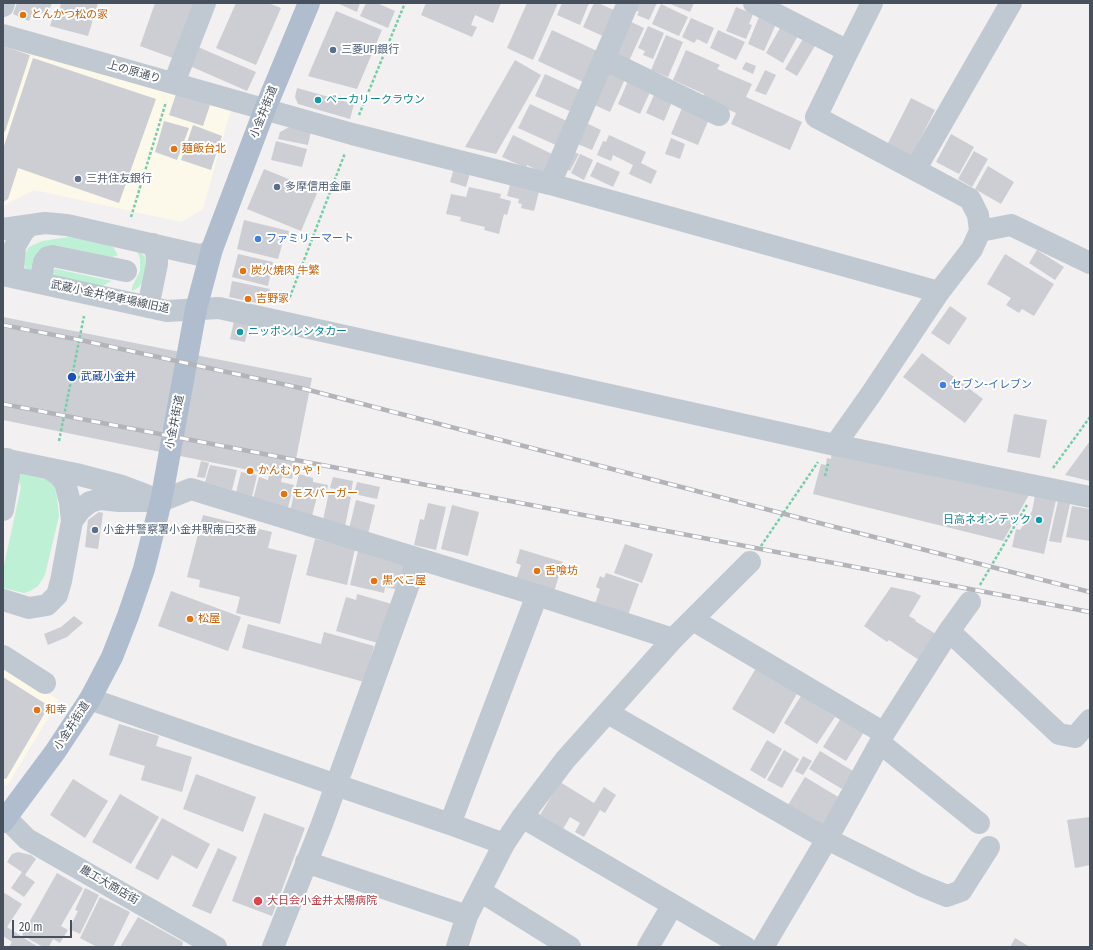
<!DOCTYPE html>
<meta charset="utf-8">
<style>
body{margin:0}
#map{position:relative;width:1093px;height:950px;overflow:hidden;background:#f2f0f0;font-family:"Fira Sans Condensed",sans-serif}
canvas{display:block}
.frame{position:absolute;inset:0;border:4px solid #47515d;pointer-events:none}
.scale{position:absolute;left:12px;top:920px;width:60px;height:18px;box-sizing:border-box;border:2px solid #47515d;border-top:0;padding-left:5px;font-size:12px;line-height:14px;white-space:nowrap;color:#47515d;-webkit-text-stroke:3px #fff;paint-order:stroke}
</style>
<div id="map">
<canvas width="1093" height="950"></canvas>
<div class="frame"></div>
<div class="scale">20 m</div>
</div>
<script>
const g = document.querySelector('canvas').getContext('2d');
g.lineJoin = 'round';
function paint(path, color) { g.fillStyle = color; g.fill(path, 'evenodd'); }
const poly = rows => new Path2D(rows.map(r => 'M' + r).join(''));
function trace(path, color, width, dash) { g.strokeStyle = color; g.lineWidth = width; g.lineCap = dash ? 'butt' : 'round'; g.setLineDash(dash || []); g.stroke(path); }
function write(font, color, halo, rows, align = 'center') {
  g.font = font + ' "Fira Sans Condensed","Noto Sans JP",sans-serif'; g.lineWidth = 4; g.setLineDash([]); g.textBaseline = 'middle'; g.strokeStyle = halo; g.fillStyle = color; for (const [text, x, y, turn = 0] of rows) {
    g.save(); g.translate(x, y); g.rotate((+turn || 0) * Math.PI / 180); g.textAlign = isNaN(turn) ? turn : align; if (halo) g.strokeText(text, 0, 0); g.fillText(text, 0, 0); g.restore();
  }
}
paint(poly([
 [3,36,233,102,203,209,181,222,34,190,3,206],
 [3,665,59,700,7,786,3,784]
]), '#fcf8ea');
paint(poly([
 [69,237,106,244,113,247,118,255,112,257,55,245,35,275,27,270,24,265,24,255,29,247,42,241],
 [136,248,145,257,148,264,144,281,139,287,132,291,132,287,140,271,140,259],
 [56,269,112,281,102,286,49,278,53,270],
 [19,473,49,480,54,485,57,498,59,516,45,575,38,586,30,591,24,593,3,588,3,570,21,487,18,479]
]), '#bef0d5');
paint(poly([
 [17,3,52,3,47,15,34,10,29,21,13,14],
 [61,3,98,3,88,36,50,26,56,7,60,8],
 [155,3,199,3,178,60,140,46],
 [236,3,268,3,281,8,256,65,216,48],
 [337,3,360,3,357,12],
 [366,3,377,3,395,11,388,28,360,16],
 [426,3,501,3,493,23,475,15,471,25,477,27,472,37,421,15],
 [527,3,558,3,533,60,507,48],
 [562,3,589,3,580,25,557,15],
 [594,3,598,3,616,11,605,37,583,27],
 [633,3,657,3,649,20,637,15,639,12,631,8],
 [668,3,694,3,690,12],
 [661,4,688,17,679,36,652,24],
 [736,7,753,14,749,24,752,25,746,39,726,31],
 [336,11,382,30,357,89,308,76],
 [759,17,776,24,764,51,748,44],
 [691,18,714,28,707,44,697,39,694,43,682,37],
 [625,19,644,28,629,61,610,52],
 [648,26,664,33,653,59,643,55,645,51,638,48],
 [780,28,799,34,783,63,766,53],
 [552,30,597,51,583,82,538,61],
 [718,30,745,42,736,60,710,48],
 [666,35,683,42,668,77,651,70],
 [804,37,816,44,797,76,785,69],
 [3,46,30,55,5,132,3,131],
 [198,47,256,72,247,91,190,66],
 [686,50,720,65,717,69,752,84,746,97,802,122,790,150,731,124,736,113,702,98,704,94,673,80],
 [33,58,156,99,119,203,18,168,8,199,3,202,3,149],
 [515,60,541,75,496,154,465,147],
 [746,62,756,66,753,74,742,69],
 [765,70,776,75,766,95,755,91],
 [607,71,625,79,610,112,588,102],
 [545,74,582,91,572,112,535,96],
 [628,81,650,92,640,114,618,104],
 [297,88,354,104,350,119,298,104,295,97],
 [176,94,210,105,203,126,169,115],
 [654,95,672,102,664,121,646,113],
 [911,98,935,110,909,161,885,149],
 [530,104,569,122,558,146,518,128],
 [682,108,709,119,698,145,671,134],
 [164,121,189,128,177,160,155,152],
 [582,121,601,130,592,150,573,142],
 [193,125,222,136,211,170,181,160],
 [291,126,311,131,308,145,278,139,280,132],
 [951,134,974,147,959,174,936,162],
 [513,135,554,155,545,174,527,165,526,168,502,157],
 [609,135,646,152,641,163,657,171,651,184,629,174,633,165,613,155,611,161,597,155,603,141,606,142],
 [671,138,685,144,680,159,665,154],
 [276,141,307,149,302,167,271,160],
 [567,149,579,154,570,171,559,166],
 [974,151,988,159,972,187,958,179],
 [580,154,593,160,584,180,571,173],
 [597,162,620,172,613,187,590,176],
 [988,166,1014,182,1001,204,975,189],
 [454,168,470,173,466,187,450,182],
 [264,169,318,191,301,231,247,209],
 [510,185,539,192,534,211,521,208,522,204,518,203,519,199,507,196],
 [469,187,501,194,500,198,511,201,507,215,504,214,499,234,484,230,485,227,460,221,461,217,446,214,451,194,466,197],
 [244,220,289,231,288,239,284,238,278,259,237,249],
 [1037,250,1064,267,1055,280,1029,263],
 [238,254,273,262,268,286,232,277],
 [1005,254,1054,284,1034,316,1022,309,1019,313,1006,305,1011,298,987,284],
 [232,281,270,289,266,305,229,297],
 [950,306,967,318,949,345,931,333],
 [3,317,312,378,292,479,276,476,282,477,281,482,294,485,287,511,252,503,259,477,268,480,269,474,3,420],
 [234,321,249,324,245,342,230,339],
 [922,353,983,399,965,423,903,377],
 [1014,414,1047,420,1040,458,1007,452],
 [1090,441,1090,481,1065,475],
 [832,452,1030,493,1003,541,813,494,821,464,826,465,827,458,831,459],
 [201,461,209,463,205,478,197,477],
 [210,465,237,470,232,490,205,482],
 [241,472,257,475,251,501,235,497],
 [299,474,313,478,313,482,328,485,326,495,318,493,312,516,290,511],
 [333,477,353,481,351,493,330,488],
 [357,482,380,487,377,499,354,494],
 [329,492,351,497,345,526,323,520],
 [1035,496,1056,500,1044,554,1012,547,1016,529,1020,530,1032,511],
 [356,500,375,505,368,534,349,529],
 [1058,501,1070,504,1061,543,1049,541],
 [428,503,446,507,436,550,414,545,420,519,424,520],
 [452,505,479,512,468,556,441,549],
 [1072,506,1090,509,1090,541,1066,537],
 [99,512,103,513,98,549,85,547,88,520],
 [203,515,272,532,268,548,297,555,280,624,236,613,240,597,199,587,200,580,187,577],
 [315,539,355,549,347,585,306,575],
 [625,544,653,554,642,583,614,573],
 [520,549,563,562,554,592,516,580,521,565,516,563],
 [358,551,405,563,399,590,385,587,384,593,350,585],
 [606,573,639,584,628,615,595,604,600,589,596,587,600,576,604,578],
 [891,587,914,592,921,596,909,616,916,620,915,621,936,634,919,660,889,640,887,642,864,626],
 [171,591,241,617,228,651,158,626],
 [357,594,392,604,381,644,336,631,346,597,356,600],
 [74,616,83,623,67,637,48,645,44,634,61,627],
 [248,624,321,644,324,632,374,646,364,682,242,648],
 [756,668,798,692,774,734,732,709],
 [3,677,49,706,6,779,3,778],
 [801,696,835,717,817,744,784,723],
 [841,718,864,732,846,761,823,747],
 [119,724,159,736,156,746,192,757,182,792,141,780,145,766,109,755],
 [767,740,782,749,765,779,750,770],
 [784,750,799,759,782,788,767,780],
 [820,751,853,771,842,789,809,769],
 [803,756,812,761,803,775,795,771],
 [196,774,256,797,243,832,183,809],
 [805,777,840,798,823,826,788,805],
 [73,779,108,801,85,838,50,815],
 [560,782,594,803,604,787,616,795,605,813,600,810,584,837,575,832,580,823,570,817,563,829,540,815],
 [120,794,159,817,131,864,92,842],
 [264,813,305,828,272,916,232,901],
 [1090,817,1090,865,1075,868,1067,820],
 [162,818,210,844,197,869,172,855,158,880,135,868],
 [218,848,237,857,211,914,192,906],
 [18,852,31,855,36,859,25,875,35,882,24,897,11,888,22,872,7,862,12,854],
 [57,873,83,888,61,926,68,930,60,943,53,939,49,947,43,947,22,935],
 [85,888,99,895,80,934,69,929,78,911,75,910],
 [3,892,22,904,7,927,38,947,9,947,12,942,3,936],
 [100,897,130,912,113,947,97,947,80,938],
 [138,917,183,942,182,947,120,947],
 [1015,938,1030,947,1010,947]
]), '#ccced4');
trace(poly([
 [359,115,405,3],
 [131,217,166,102],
 [288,302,345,153],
 [72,376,82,378],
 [59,441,84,316],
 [1053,468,1090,417],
 [825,476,828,464],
 [761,546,818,462],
 [980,585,1027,505]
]), '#76cea9', 2.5, [3, 2]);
trace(poly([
 [754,3,848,51,872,3],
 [3,6,4,3],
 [3,35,352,134,550,184,939,292],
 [848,51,816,117,970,199,978,215,980,231],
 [604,59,719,115],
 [174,83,205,3],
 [915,170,1011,3],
 [550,184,628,3],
 [3,229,45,223,67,225,190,253,200,255,207,253,212,249],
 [3,275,167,311,219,308,835,445,1090,497],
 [16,278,13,268,15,246,23,232,29,226],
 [40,283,44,262,48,257,53,256,126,271],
 [148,307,157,264,157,256,153,244],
 [835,445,871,394,939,292,972,249,980,231,1011,225,1090,263],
 [3,459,76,474,122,486,146,495],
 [50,469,59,475,65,483,70,502,72,521],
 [3,510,9,475,7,459],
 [3,600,29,608,47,605,57,595,61,581,72,521,81,509,90,502,101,499,119,501,161,501,191,489,537,595,673,639],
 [693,620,884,733],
 [949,631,1059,734,1075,737,1090,720],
 [3,656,45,683],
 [90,699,336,785,450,824,504,844],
 [608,713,827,839,920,885,947,896,961,891,989,847],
 [880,743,979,823],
 [3,815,27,839,216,947],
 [522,817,745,947],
 [450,824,537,595],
 [306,862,467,916],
 [480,891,570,947],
 [273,947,322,824,418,559],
 [457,947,467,916,504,844,522,817,565,760,673,639,750,562],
 [648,947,672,906],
 [763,947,827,839,880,743,884,733,949,631,970,602]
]), '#c0c9d2', 22);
trace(poly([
 [3,822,55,752,90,699,112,657,128,616,144,569,161,501,196,309,212,249,265,109,309,3]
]), '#afbdcf', 22);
const rail = poly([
 [3,325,80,340,305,389,827,525,1090,592],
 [3,404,1090,612]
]);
trace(rail, '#b2b4ba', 4.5);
trace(rail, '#fff', 3, [9]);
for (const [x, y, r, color] of [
 [23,15,4,"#e8710a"],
 [333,50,4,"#5c6f8a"],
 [318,100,4,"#0f9aa8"],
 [174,149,4,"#e8710a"],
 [78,179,4,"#5c6f8a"],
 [277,187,4,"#5c6f8a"],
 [258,239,4,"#3f7fe0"],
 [243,271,4,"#e8710a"],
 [248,299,4,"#e8710a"],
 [240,332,4,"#0f9aa8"],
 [72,377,5,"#1a4fb4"],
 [943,385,4,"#3f7fe0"],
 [250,471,4,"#e8710a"],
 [284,494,4,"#e8710a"],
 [1039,520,4,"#0f9aa8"],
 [95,530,4,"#5c6f8a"],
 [537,571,4,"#e8710a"],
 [374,581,4,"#e8710a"],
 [190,619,4,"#e8710a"],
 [37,710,4,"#e8710a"],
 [258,901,5,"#e0444e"]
]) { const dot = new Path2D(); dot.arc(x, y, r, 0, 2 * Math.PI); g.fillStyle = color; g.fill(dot); trace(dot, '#fff', 1.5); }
write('11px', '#c56008', '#fff', [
 ["とんかつ松の家",31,15],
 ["麺飯台北",182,149],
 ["炭火焼肉 牛繁",251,271],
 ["吉野家",256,299],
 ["かんむりや！",258,471],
 ["モスバーガー",292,494],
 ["舌喰坊",545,571],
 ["黒べこ屋",382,581],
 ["松屋",198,619],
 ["和幸",45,710]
], 'left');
write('11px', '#4e5e75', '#fff', [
 ["三菱UFJ銀行",341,50],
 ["三井住友銀行",86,179],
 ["多摩信用金庫",285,187],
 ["小金井警察署小金井駅南口交番",103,530]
], 'left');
write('11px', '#47515d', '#fff', [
 ["上の原通り",134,72,16],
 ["小金井街道",264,112,-68],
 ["武蔵小金井停車場線旧道",110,297,12],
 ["小金井街道",175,422,-79],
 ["小金井街道",72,726,-57],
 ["農工大商店街",109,885,30]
]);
write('11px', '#0d838f', '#fff', [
 ["ベーカリークラウン",326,100],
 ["ニッポンレンタカー",248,332],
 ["日高ネオンテック",1031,520,"right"]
], 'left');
write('11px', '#366cbe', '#fff', [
 ["ファミリーマート",266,239],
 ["セブン-イレブン",951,385]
], 'left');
write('11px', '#164399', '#fff', [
 ["武蔵小金井",81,377]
], 'left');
write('11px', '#be3a42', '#fff', [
 ["大日会小金井太陽病院",267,901]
], 'left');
</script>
